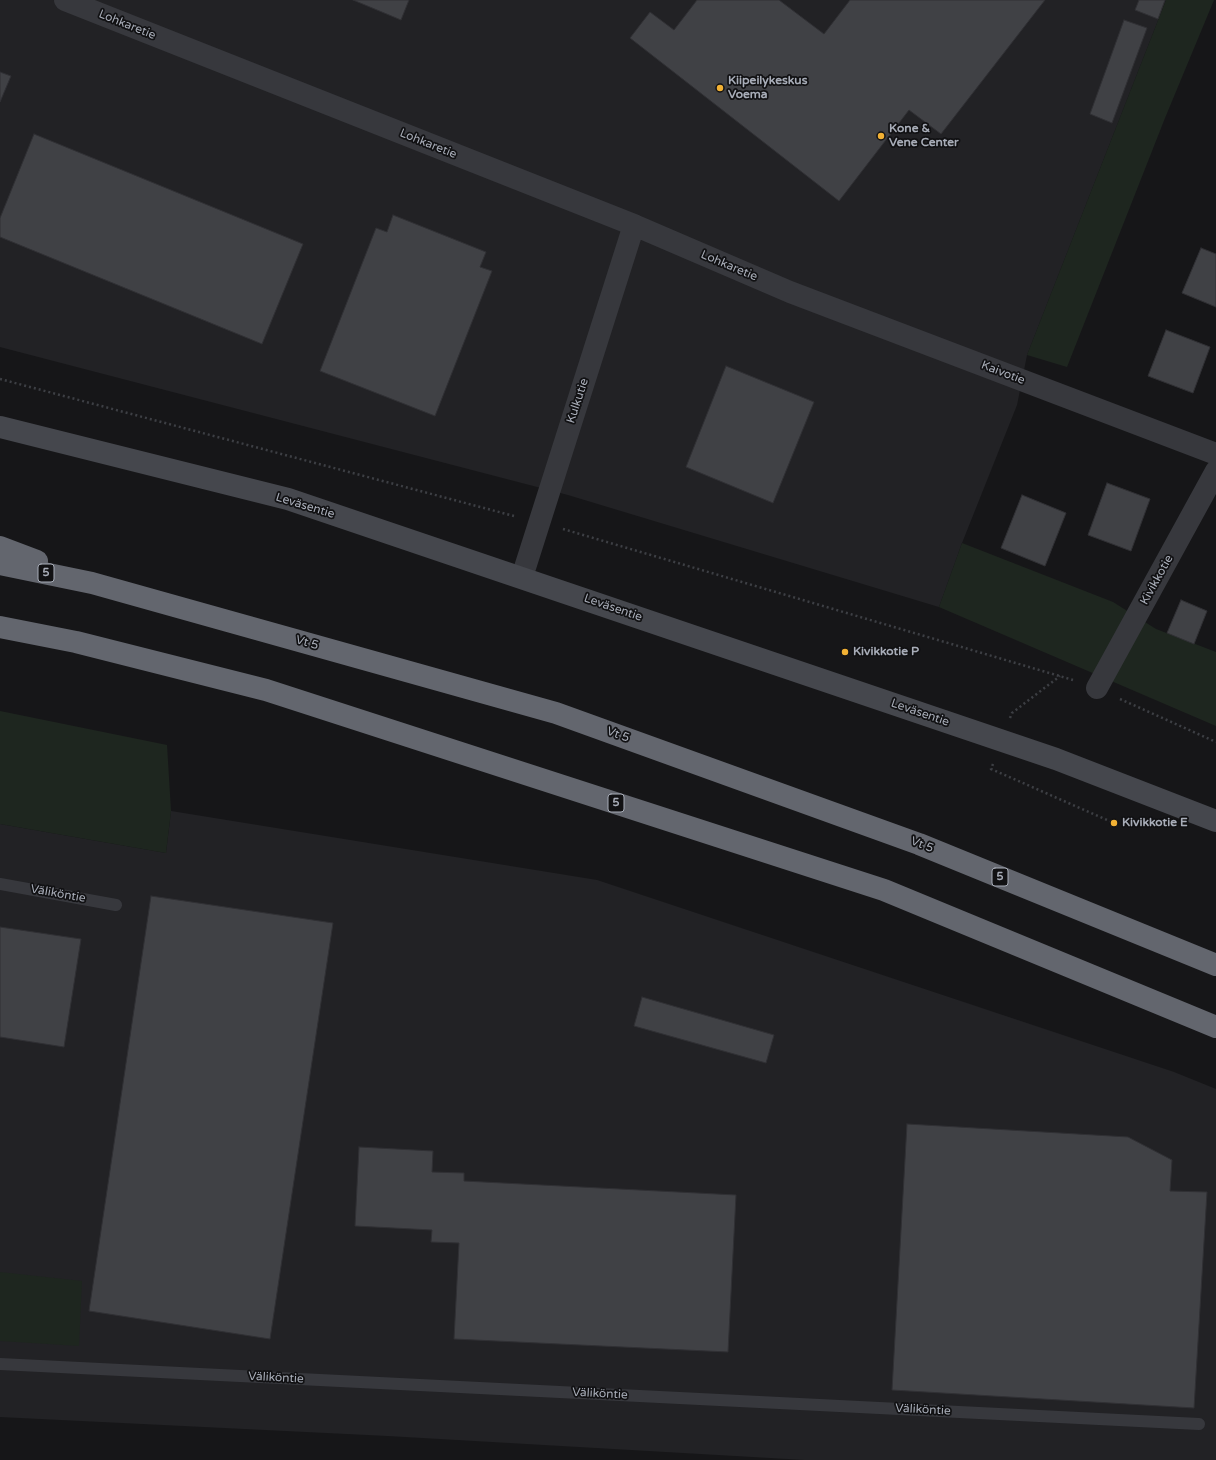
<!DOCTYPE html>
<meta charset="utf-8">
<style>
body{margin:0}
canvas{display:block;background:#161618}
</style>
<canvas width="1216" height="1460"></canvas>
<script>
const g = document.querySelector('canvas').getContext('2d');
g.lineJoin = 'round';
function paint(path, color) { g.fillStyle = color; g.fill(path, 'evenodd'); }
const poly = rows => new Path2D(rows.map(r => 'M' + r).join(''));
function trace(path, color, width, dash) { g.strokeStyle = color; g.lineWidth = width; g.lineCap = dash ? 'butt' : 'round'; g.setLineDash(dash || []); g.stroke(path); }
function write(font, color, halo, rows, align = 'center') {
  g.font = font + ' "Varela Round",sans-serif'; g.lineWidth = 3.5; g.setLineDash([]); g.textBaseline = 'middle'; g.strokeStyle = halo; g.fillStyle = color; for (const [text, x, y, turn = 0] of rows) {
    g.save(); g.translate(x, y); g.rotate((+turn || 0) * Math.PI / 180); g.textAlign = isNaN(turn) ? turn : align; if (halo) g.strokeText(text, 0, 0); g.fillText(text, 0, 0); g.restore();
  }
}
paint(poly([
 [0,0,1166,0,1027,355,1017,405,962,543,939,607,568,495,0,347],
 [171,811,597,880,1174,1072,1216,1089,1216,1460,805,1460,388,1436,0,1417,0,824,166,853]
]), '#222225');
paint(poly([
 [1166,0,1214,0,1165,118,1067,367,1027,355],
 [962,543,1113,602,1156,629,1216,652,1216,726,939,607],
 [0,711,167,745,171,811,166,853,0,824],
 [0,1272,82,1281,79,1346,0,1341]
]), '#1e261f');
const building = poly([
 [353,0,409,0,401,20,353,0],
 [697,0,779,0,824,34,850,0,1045,0,941,134,909,110,839,201,630,38,650,12,674,30,697,0],
 [1139,0,1165,0,1158,19,1135,10,1139,0],
 [1124,20,1147,28,1112,123,1090,114,1124,20],
 [0,72,11,76,0,102,0,72],
 [34,134,303,244,262,344,0,237,0,218,34,134],
 [393,215,486,252,480,267,492,271,435,416,320,371,376,228,387,232,393,215],
 [1201,248,1216,254,1216,307,1182,293,1201,248],
 [1166,330,1210,347,1193,393,1148,376,1166,330],
 [726,366,814,402,773,503,686,467,726,366],
 [1107,483,1150,499,1131,551,1088,535,1107,483],
 [1022,495,1066,513,1045,566,1001,548,1022,495],
 [1181,600,1207,611,1194,644,1167,633,1181,600],
 [151,896,333,923,270,1339,89,1311,151,896],
 [0,927,81,939,64,1047,0,1037,0,927],
 [642,997,774,1035,766,1063,634,1026,642,997],
 [907,1124,1128,1137,1172,1160,1170,1191,1207,1192,1194,1408,892,1390,907,1124],
 [359,1147,433,1151,432,1172,464,1173,464,1181,736,1195,728,1352,454,1339,459,1243,431,1242,432,1230,355,1226,359,1147]
]);
paint(building, '#404145');
trace(building, '#303034', 1);
trace(poly([
 [0,379,514,516],
 [563,529,1073,680],
 [1120,699,1216,742],
 [1010,718,1012,713,1060,676],
 [993,764,991,769,1114,823]
]), '#3d3f44', 2.5, [2, 3]);
trace(poly([
 [0,884,116,905],
 [0,1364,1199,1424]
]), '#37383d', 12);
trace(poly([
 [65,0,634,225,790,292,1216,454],
 [522,577,634,225],
 [1097,688,1216,471]
]), '#37383d', 22);
trace(poly([
 [0,427,288,499,1056,759,1216,821]
]), '#45474d', 22);
trace(poly([
 [0,547,37,561],
 [0,564,92,583,556,713,919,844,1216,965],
 [0,627,76,642,266,690,884,890,1216,1027]
]), '#63666e', 22);
for (const [x, y, r, color] of [
 [720,88,4,"#f2b134"],
 [881,136,4,"#f2b134"],
 [845,652,4,"#f2b134"],
 [1114,823,4,"#f2b134"]
]) { const dot = new Path2D(); dot.arc(x, y, r, 0, 2 * Math.PI); g.fillStyle = color; g.fill(dot); trace(dot, '#111113', 1.5); }
for (const [x, y, w] of [
 [46,573,16],
 [616,803,16],
 [1000,877,16]
]) { const box = new Path2D(); box.roundRect(x - w / 2, y - 9, w, 18, 3); g.fillStyle = '#111113'; g.fill(box); trace(box, '#a8adb8', 1); }
write('bold 11px', '#a8adb8', null, [
 ["5",46,573],
 ["5",616,803],
 ["5",1000,877]
]);
write('12px', '#a8adb8', '#111113', [
 ["Lohkaretie",127,25,22],
 ["Lohkaretie",428,144,22],
 ["Lohkaretie",729,266,23],
 ["Kaivotie",1003,373,21],
 ["Kulkutie",578,401,-72],
 ["Leväsentie",305,506,17],
 ["Kivikkotie",1157,580,-61],
 ["Leväsentie",613,608,19],
 ["Vt 5",307,643,16],
 ["Leväsentie",920,713,19],
 ["Vt 5",618,735,20],
 ["Vt 5",922,845,21],
 ["Väliköntie",58,894,10],
 ["Väliköntie",276,1378,3],
 ["Väliköntie",600,1394,3],
 ["Väliköntie",923,1410,3]
]);
write('bold 12px', '#a8adb8', '#111113', [
 ["Kiipeilykeskus",728,81],
 ["Voema",728,95],
 ["Kone &",889,129],
 ["Vene Center",889,143],
 ["Kivikkotie P",853,652],
 ["Kivikkotie E",1122,823]
], 'left');
</script>
